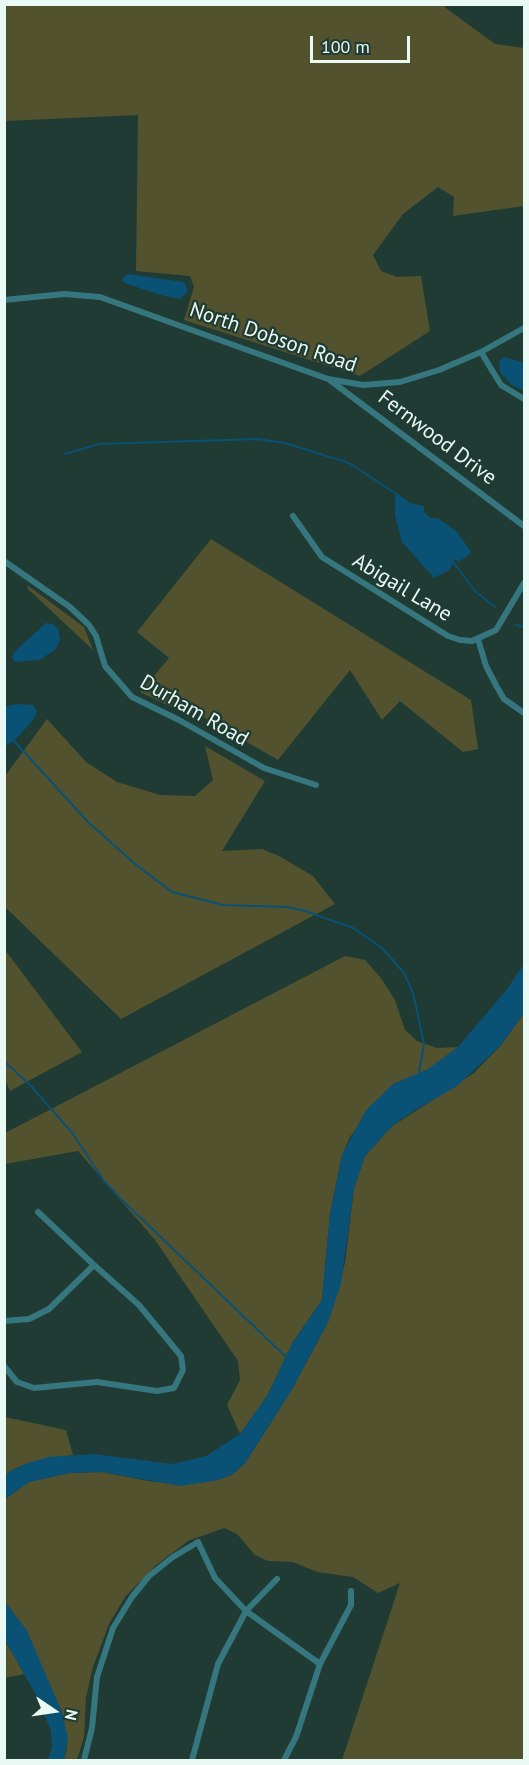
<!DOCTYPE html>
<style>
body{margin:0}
#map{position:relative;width:529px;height:1765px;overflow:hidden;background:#1f3b33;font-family:"PT Sans",sans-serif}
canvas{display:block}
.frame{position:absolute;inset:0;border:6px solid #e9f9f3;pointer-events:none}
.north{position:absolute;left:24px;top:1681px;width:60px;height:60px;-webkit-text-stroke:4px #1f3b33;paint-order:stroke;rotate:103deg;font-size:16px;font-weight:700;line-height:24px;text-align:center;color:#e9f9f3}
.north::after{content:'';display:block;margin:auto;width:21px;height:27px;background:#e9f9f3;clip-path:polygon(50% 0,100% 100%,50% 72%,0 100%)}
.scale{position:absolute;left:310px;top:36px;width:100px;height:27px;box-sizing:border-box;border:3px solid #e9f9f3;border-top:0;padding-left:8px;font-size:18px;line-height:21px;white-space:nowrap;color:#e9f9f3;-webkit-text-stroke:4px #1f3b33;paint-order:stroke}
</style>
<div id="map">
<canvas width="529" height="1765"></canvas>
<div class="frame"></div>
<div class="north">N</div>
<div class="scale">100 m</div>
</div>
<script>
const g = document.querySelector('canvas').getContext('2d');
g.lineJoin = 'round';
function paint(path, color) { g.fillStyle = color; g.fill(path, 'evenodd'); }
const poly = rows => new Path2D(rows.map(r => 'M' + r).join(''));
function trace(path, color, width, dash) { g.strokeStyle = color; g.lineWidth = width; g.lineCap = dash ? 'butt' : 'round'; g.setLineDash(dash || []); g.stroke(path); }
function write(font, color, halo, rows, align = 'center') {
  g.font = font + ' "PT Sans",sans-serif'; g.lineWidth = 4.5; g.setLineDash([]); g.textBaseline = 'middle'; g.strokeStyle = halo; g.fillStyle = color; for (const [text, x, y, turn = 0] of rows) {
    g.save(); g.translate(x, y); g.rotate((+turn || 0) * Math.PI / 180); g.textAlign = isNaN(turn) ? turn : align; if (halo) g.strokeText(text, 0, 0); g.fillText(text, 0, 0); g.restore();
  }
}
paint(poly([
 [5,4,442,5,495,44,524,48,524,206,453,216,454,197,438,187,403,214,373,255,381,271,397,277,421,276,430,331,360,376,184,320,194,287,190,276,136,271,138,115,5,121],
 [211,539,471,700,478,749,463,752,400,701,382,720,350,670,278,760,200,715,190,716,140,692,169,658,137,632],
 [27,585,84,627,93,650,28,589],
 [47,719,86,762,117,782,160,795,195,796,213,780,205,746,265,781,222,851,262,849,279,856,313,876,335,904,121,1019,5,907,5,776],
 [5,950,82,1052,10,1091,4,1077],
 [345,956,365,960,381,978,395,1000,405,1030,417,1041,437,1048,458,1047,428,1070,393,1084,350,1137,342,1155,330,1214,322,1300,293,1342,267,1396,240,1434,227,1405,240,1380,238,1361,155,1240,78,1151,5,1164,5,1133],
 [524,1013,524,1760,342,1760,400,1583,378,1593,353,1577,317,1572,293,1562,268,1561,255,1555,237,1534,224,1528,188,1541,155,1566,125,1597,109,1624,93,1667,86,1697,84,1737,77,1760,64,1760,67,1747,39,1663,27,1631,5,1602,5,1499,29,1482,69,1473,102,1472,154,1482,218,1480,233,1474,245,1463,291,1391,328,1322,345,1263,354,1188,365,1156,391,1127,474,1073,501,1045],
 [5,1417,66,1430,73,1455,28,1463,10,1471,5,1476],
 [4,1640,12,1652,24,1674,5,1678]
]), '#52522e');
paint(poly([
 [128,274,184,282,188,291,180,299,164,296,124,283,122,279],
 [505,357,524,363,524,391,512,385,500,372,499,361],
 [398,494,410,503,424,506,424,512,431,518,438,518,457,532,470,550,470,554,459,562,455,559,449,570,434,578,402,542,395,516,395,495],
 [46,623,53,624,58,629,60,640,55,650,39,660,15,662,12,657,17,649],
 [18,704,33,705,37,711,34,719,14,741,5,746,5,706],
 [524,964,524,1013,501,1045,457,1086,412,1112,391,1127,365,1156,354,1188,341,1284,328,1322,291,1391,245,1463,233,1474,218,1480,181,1486,102,1472,69,1473,29,1482,5,1499,5,1476,10,1471,28,1463,49,1457,94,1454,173,1464,206,1456,240,1434,267,1396,293,1342,322,1300,330,1214,342,1155,366,1110,393,1084,428,1069,458,1047,507,989],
 [5,1602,27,1631,62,1712,68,1738,64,1760,48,1760,52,1747,51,1731,36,1695,5,1640]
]), '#095175');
trace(poly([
 [65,454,99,444,257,439,285,443,349,463,398,495],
 [453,562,475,591,495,607],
 [516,625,524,627],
 [14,741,88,822,135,864,172,892,223,905,287,907,305,911,353,928,382,948,404,973,413,993,424,1044,419,1072],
 [4,1061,31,1086,73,1134,104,1181,122,1200,285,1356]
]), '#095175', 2);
trace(poly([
 [4,300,64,294,100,297,328,379,363,385,400,382,439,370,481,352,524,328],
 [481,352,501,385,524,399],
 [331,381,524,526],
 [293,516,322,557,448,636,460,640,472,641,496,630,524,583],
 [4,561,70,607,89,625,96,636,105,666,132,697,179,720,264,768,316,785],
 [478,639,486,666,497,687,504,699,524,713],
 [38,1212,94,1265],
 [4,1321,29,1319,49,1309,94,1265,139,1305,181,1356,183,1370,174,1388,157,1391,97,1382,34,1388,17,1382,4,1366],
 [84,1760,92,1728,97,1677,113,1628,132,1597,149,1576,173,1557,198,1542,215,1578,246,1611,320,1664],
 [192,1760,218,1664,246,1611,277,1579],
 [284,1760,296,1737,320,1664,351,1605,351,1591]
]), '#36767e', 6);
write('21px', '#e9f9f3', '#1f3b33', [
 ["North Dobson Road",273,338,19],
 ["Fernwood Drive",437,438,37],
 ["Abigail Lane",402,588,31],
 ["Durham Road",194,711,30]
]);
</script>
